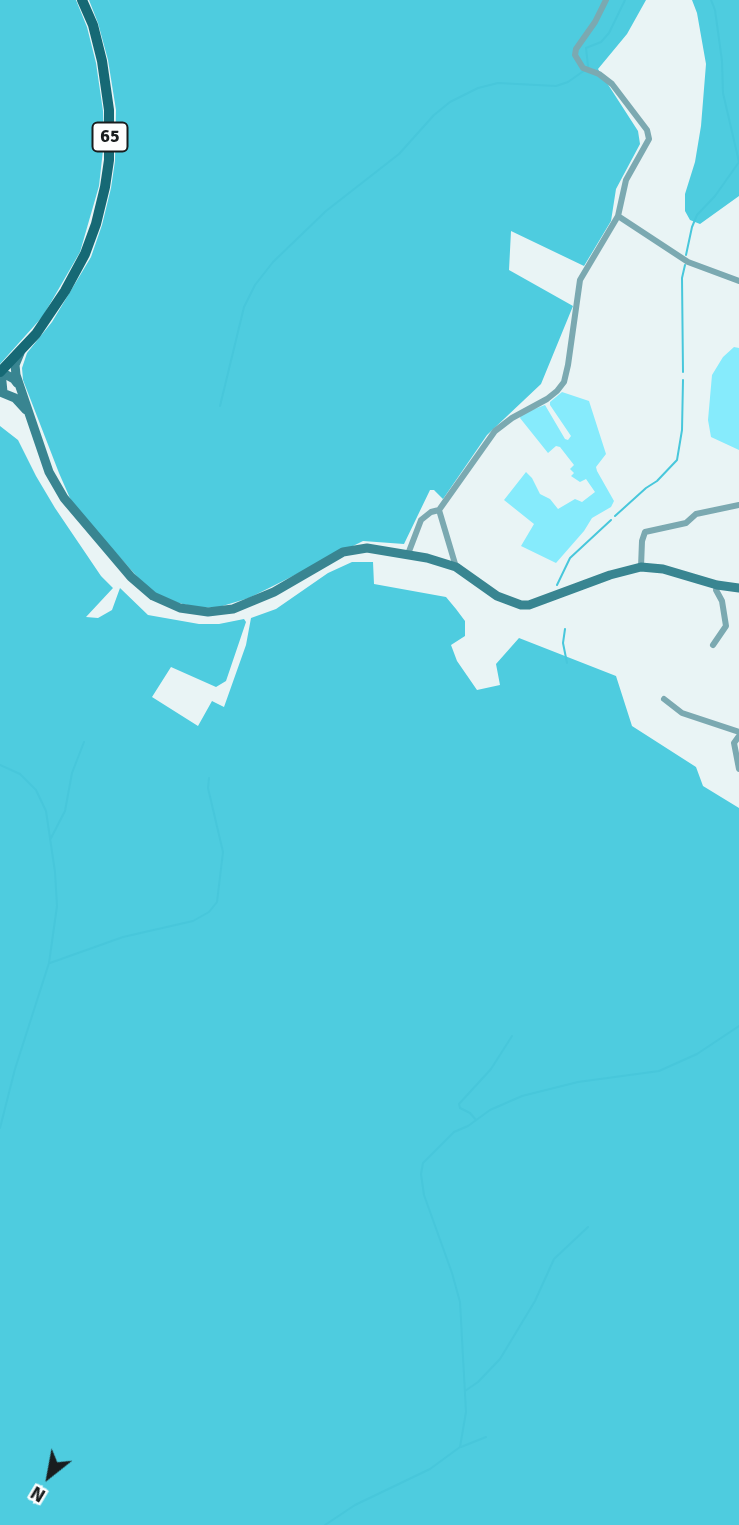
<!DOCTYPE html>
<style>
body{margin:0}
#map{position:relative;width:739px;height:1525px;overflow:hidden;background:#e9f4f5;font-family:Signika,sans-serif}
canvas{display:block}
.north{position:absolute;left:14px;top:1441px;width:70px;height:70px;-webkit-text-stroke:5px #fefefe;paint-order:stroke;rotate:211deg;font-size:19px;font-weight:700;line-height:28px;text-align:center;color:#191d1e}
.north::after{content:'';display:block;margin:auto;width:24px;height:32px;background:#191d1e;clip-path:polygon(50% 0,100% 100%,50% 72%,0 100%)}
</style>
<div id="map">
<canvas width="739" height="1525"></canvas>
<div class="north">N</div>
</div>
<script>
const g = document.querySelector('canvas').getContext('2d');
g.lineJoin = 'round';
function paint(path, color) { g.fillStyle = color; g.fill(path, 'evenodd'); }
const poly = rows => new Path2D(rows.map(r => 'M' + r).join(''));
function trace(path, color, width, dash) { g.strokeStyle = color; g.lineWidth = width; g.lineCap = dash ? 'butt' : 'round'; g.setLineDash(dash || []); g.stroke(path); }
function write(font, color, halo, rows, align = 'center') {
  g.font = font + ' Signika,sans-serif'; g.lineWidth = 7; g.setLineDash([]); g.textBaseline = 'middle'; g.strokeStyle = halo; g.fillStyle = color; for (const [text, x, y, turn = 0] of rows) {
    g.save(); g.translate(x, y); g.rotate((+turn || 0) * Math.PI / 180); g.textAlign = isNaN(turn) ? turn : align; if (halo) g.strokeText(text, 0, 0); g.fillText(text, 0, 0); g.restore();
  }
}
paint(poly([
 [734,347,739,348,739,450,711,437,708,420,712,375,723,357],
 [562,392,589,401,606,454,596,467,597,471,614,501,611,507,592,518,584,531,556,563,521,546,534,524,504,500,526,472,532,478,540,494,550,499,558,509,575,499,582,502,595,492,586,479,580,482,571,476,574,473,570,469,574,465,560,447,556,446,548,453,520,418,521,414,545,405,565,439,568,440,571,436,550,405,550,402]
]), '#86ebfc');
paint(poly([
 [0,0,76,0,87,27,96,63,103,111,104,141,99,186,80,252,43,316,0,364],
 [89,0,646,0,627,34,598,69,638,131,640,144,616,189,611,221,584,266,511,231,509,270,573,306,541,384,487,435,443,499,434,490,430,490,404,544,363,541,249,598,219,607,201,608,174,602,149,590,73,505,59,473,23,380,22,368,27,353,52,322,91,257,102,225,111,188,115,161,116,110,108,60,98,23],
 [692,0,739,0,739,196,700,224,690,220,685,211,685,194,695,162,701,126,706,64,697,13],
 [0,426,18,440,36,476,55,508,101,576,113,588,86,617,98,618,112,610,120,588,148,615,199,624,219,624,244,619,246,622,226,681,216,687,171,667,152,697,198,726,212,701,224,707,246,645,251,618,276,609,328,573,352,562,373,562,374,584,446,597,456,609,465,621,465,636,451,645,457,661,477,690,500,685,496,664,519,638,616,676,632,726,696,767,703,786,739,808,739,1525,0,1525]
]), '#4eccdf');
trace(poly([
 [588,66,586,48,601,42,609,33,625,0],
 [686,255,692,227,697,215,715,196,739,162,723,93,722,61,715,10,711,0],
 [683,372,682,278,685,265],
 [220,406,244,307,255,285,273,262,326,211,399,154,434,115,450,102,478,88,498,83,556,86,568,82,585,70],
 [615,516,646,488,657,481,677,460,682,430,683,380],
 [557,585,570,558,611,520],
 [565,629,563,643,567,663],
 [0,765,20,774,36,790,46,811,55,872,57,906,49,963,15,1069,0,1128],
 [50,840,65,811,72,773,84,742],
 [50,963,123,937,193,921,209,912,217,902,223,852,208,788,209,778],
 [476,1120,470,1113,460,1108,459,1104,491,1069,512,1036],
 [465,1391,478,1382,500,1359,535,1301,554,1259,588,1227],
 [461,1447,486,1437],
 [325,1525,355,1505,430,1469,460,1447,466,1412,460,1302,452,1273,424,1195,421,1174,423,1163,454,1132,468,1126,490,1110,522,1096,578,1082,659,1071,697,1054,739,1026]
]), '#48c7db', 2);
trace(poly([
 [618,216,688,262,739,281],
 [439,510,456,567],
 [408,554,421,520,431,512,439,510,495,431,512,418,547,399,557,391,564,382,568,365,580,280,618,216,626,180,649,139,647,130,612,84,599,74,583,68,575,55,576,49,595,22,606,0],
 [641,567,642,541,645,532,686,523,696,514,739,505],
 [713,645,726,626,722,601,716,590,717,585],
 [664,699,682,713,739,732],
 [739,736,734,743,739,769]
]), '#7ba9b1', 6);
trace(poly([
 [20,353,15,365,16,375,49,472,64,498,131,577,153,596,180,608,208,612,233,609,274,592,343,552,367,548,427,558,456,567,497,596,521,605,529,605,610,575,641,567,663,569,717,585,739,588],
 [0,392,15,398,26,410],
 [3,392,1,372,14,379,17,383]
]), '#398591', 9);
trace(poly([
 [0,372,36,334,65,291,85,254,96,224,105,187,109,160,109,110,102,61,93,25,82,0]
]), '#166975', 10);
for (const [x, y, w] of [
 [110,137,35]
]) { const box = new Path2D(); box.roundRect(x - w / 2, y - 14.5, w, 29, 5); g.fillStyle = '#fefefe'; g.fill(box); trace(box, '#191d1e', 2); }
write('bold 18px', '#191d1e', null, [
 ["65",110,137]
]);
</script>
